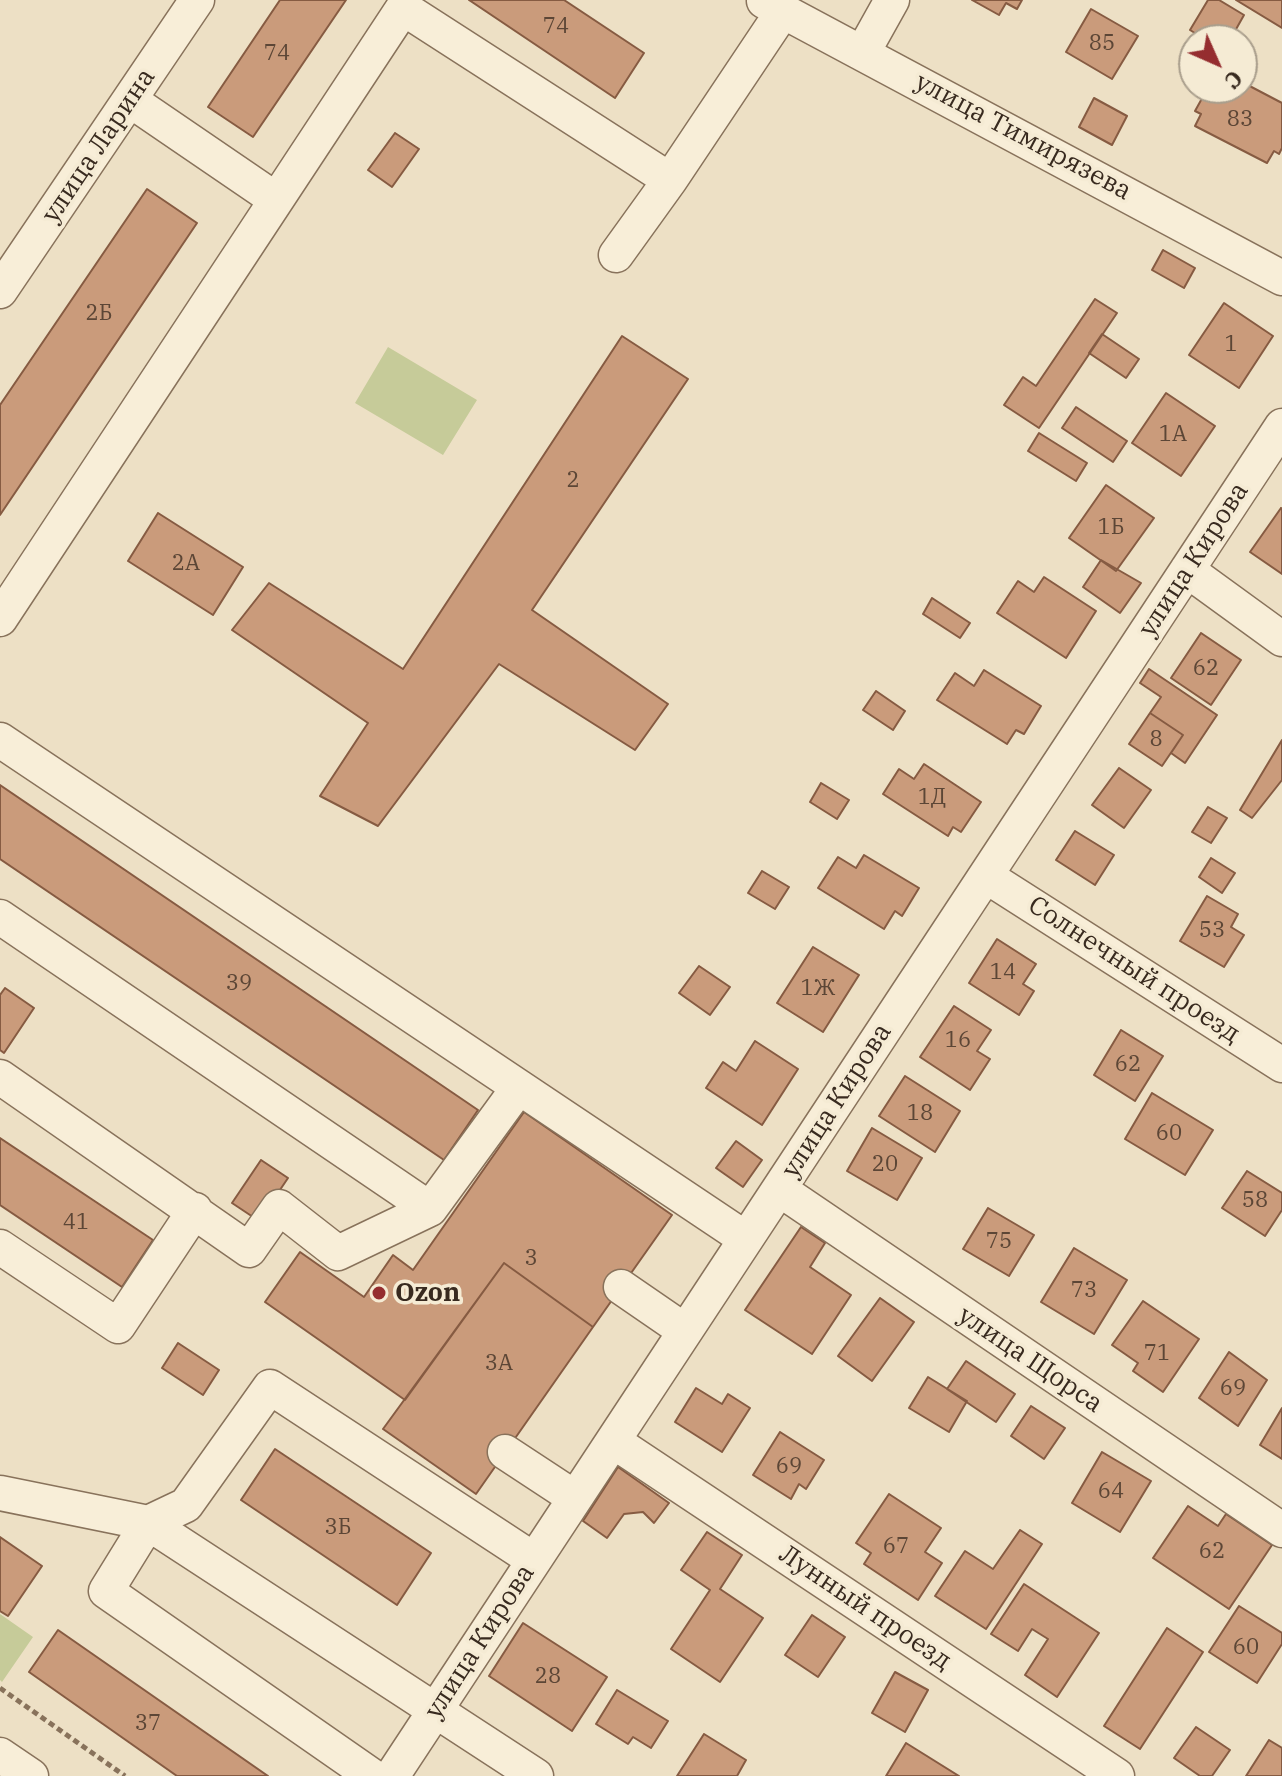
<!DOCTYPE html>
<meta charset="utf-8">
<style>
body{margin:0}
#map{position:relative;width:1282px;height:1776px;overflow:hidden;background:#ede0c5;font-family:"IBM Plex Serif",serif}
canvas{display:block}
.north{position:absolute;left:1178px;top:24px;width:80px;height:80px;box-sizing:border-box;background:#f5ebd4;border:2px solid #a99e8c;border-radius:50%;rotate:135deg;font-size:22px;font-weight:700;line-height:32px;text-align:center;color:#382a1f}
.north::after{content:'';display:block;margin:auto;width:28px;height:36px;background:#952d2f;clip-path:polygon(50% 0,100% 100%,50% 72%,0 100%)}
</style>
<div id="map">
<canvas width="1282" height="1776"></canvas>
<div class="north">С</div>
</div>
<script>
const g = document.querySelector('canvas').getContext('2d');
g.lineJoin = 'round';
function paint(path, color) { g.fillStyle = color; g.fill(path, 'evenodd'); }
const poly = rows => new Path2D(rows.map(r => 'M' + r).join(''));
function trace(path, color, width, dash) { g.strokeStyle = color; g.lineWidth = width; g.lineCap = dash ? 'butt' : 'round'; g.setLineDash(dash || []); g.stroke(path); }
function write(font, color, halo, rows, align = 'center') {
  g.font = font + ' "IBM Plex Serif",serif'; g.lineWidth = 7; g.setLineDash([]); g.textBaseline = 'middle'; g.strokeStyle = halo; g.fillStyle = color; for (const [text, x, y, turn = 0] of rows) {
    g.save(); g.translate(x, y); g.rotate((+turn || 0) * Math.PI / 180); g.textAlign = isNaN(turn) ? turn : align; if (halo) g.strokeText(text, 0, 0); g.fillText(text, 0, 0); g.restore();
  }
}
paint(poly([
 [388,347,477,400,443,455,355,403],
 [0,1614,33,1637,2,1682,0,1680]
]), '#c6cb99');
const building = poly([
 [280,0,346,0,253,137,208,107,280,0],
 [469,0,564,0,644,53,615,98,469,0],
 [972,0,1022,0,1017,9,1006,3,999,15,972,0],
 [1208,0,1219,0,1244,15,1230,40,1206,40,1190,30,1208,0],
 [1236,0,1282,0,1282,28,1236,0],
 [1091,9,1138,36,1112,79,1066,52,1091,9],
 [1242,82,1282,103,1282,148,1279,154,1274,151,1267,163,1195,126,1201,114,1195,111,1205,93,1210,96,1214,88,1242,88,1242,82],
 [1094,98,1127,116,1112,145,1079,127,1094,98],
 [395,133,419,149,392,187,368,170,395,133],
 [147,189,197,223,0,515,0,405,147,189],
 [1163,250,1195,268,1184,288,1152,270,1163,250],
 [1095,299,1117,313,1039,428,1004,405,1023,377,1036,386,1095,299],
 [1224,303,1273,336,1239,388,1189,355,1224,303],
 [1102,334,1139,359,1126,378,1089,353,1102,334],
 [622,336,688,379,532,610,668,704,635,750,499,664,378,826,320,796,368,723,232,630,269,583,403,669,622,336],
 [1166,393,1215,426,1181,476,1132,443,1166,393],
 [1076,407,1127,441,1113,462,1062,428,1076,407],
 [1039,433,1087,463,1076,481,1028,451,1039,433],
 [1106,485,1154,518,1116,571,1069,538,1106,485],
 [1281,508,1282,509,1282,574,1250,552,1281,508],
 [158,513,243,567,213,615,128,561,158,513],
 [1101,560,1141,583,1120,613,1083,587,1101,560],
 [1044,577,1096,611,1066,658,997,613,1018,581,1034,592,1044,577],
 [932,598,970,623,960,638,923,614,932,598],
 [1201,633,1241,660,1211,705,1171,678,1201,633],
 [1149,669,1217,715,1185,763,1171,753,1183,735,1150,713,1161,697,1140,683,1149,669],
 [984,670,1041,706,1024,734,1016,730,1007,744,937,700,955,673,974,686,984,670],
 [876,691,905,711,893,730,863,710,876,691],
 [1150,713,1183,735,1162,766,1129,744,1150,713],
 [1282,740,1282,780,1252,818,1240,810,1282,740],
 [924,764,981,802,961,832,953,827,948,836,883,794,899,769,914,779,924,764],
 [1119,768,1151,790,1124,828,1092,805,1119,768],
 [821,783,849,800,837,819,810,802,821,783],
 [0,785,478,1110,444,1160,0,859,0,785],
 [1208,807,1227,818,1211,843,1192,832,1208,807],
 [1075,831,1114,855,1095,885,1056,860,1075,831],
 [864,855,919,888,902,916,895,911,884,929,818,888,838,857,856,868,864,855],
 [1211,858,1235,873,1222,893,1199,877,1211,858],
 [762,871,789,887,775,909,748,893,762,871],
 [1207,896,1238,914,1231,927,1244,935,1224,967,1180,941,1207,896],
 [997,939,1036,964,1023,984,1034,991,1019,1015,969,983,997,939],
 [813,947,859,975,823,1032,777,1003,813,947],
 [699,966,730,987,710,1015,679,993,699,966],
 [5,988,34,1008,4,1053,0,1050,0,995,5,988],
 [954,1006,991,1030,977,1051,990,1059,970,1090,920,1057,954,1006],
 [1121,1030,1163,1056,1135,1101,1094,1075,1121,1030],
 [755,1041,798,1069,762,1125,706,1088,723,1062,736,1071,755,1041],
 [905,1076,960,1111,935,1152,879,1116,905,1076],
 [1152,1093,1213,1130,1185,1175,1125,1139,1152,1093],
 [524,1112,672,1215,593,1327,504,1263,405,1400,265,1302,300,1252,364,1297,393,1255,413,1270,524,1112],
 [872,1128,922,1158,897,1200,847,1171,872,1128],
 [0,1138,153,1240,122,1287,0,1205,0,1138],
 [736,1141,762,1160,743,1187,716,1168,736,1141],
 [261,1160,288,1178,259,1221,232,1203,261,1160],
 [1247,1171,1282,1193,1282,1210,1265,1236,1222,1208,1247,1171],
 [988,1208,1034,1235,1009,1276,963,1249,988,1208],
 [801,1227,825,1243,810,1267,851,1295,812,1354,745,1310,801,1227],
 [1074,1248,1127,1280,1094,1334,1041,1302,1074,1248],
 [504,1263,593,1327,476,1494,383,1429,504,1263],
 [880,1298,914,1322,872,1381,838,1356,880,1298],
 [1143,1301,1199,1339,1163,1392,1133,1371,1138,1363,1112,1345,1143,1301],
 [178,1343,219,1370,203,1395,162,1368,178,1343],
 [1229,1352,1267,1380,1238,1426,1199,1398,1229,1352],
 [966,1361,1015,1394,996,1422,947,1389,966,1361],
 [928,1377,967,1401,949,1432,909,1408,928,1377],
 [696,1388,722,1404,728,1394,750,1408,722,1452,675,1422,696,1388],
 [1031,1406,1065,1428,1044,1459,1011,1436,1031,1406],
 [1282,1408,1282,1459,1260,1445,1282,1408],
 [780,1432,824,1460,806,1489,799,1484,791,1499,753,1475,780,1432],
 [275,1449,431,1553,397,1605,241,1500,275,1449],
 [1102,1452,1151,1481,1120,1532,1072,1503,1102,1452],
 [618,1467,669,1503,654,1523,643,1512,624,1514,607,1538,583,1521,618,1467],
 [889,1494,941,1528,925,1552,942,1563,918,1600,864,1564,871,1553,856,1543,889,1494],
 [1188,1506,1218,1526,1226,1514,1272,1545,1229,1609,1153,1558,1188,1506],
 [1020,1530,1042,1544,986,1629,935,1596,965,1551,993,1569,1020,1530],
 [707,1532,742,1555,720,1589,763,1618,720,1682,671,1649,710,1590,681,1570,707,1532],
 [0,1537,42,1566,8,1616,0,1611,0,1537],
 [1024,1584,1099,1633,1057,1697,1025,1675,1048,1639,1032,1629,1018,1651,991,1634,1024,1584],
 [1239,1606,1282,1633,1282,1644,1257,1683,1209,1652,1239,1606],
 [812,1615,845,1637,818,1677,785,1655,812,1615],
 [523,1623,607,1677,572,1731,489,1676,523,1623],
 [1167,1628,1203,1652,1140,1749,1104,1726,1167,1628],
 [58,1630,268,1776,177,1776,29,1672,58,1630],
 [895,1672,928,1690,905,1732,872,1713,895,1672],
 [617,1690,668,1721,651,1748,633,1737,628,1744,596,1724,617,1690],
 [1196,1727,1230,1750,1212,1776,1200,1776,1174,1758,1196,1727],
 [704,1734,746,1760,737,1776,677,1776,704,1734],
 [1269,1740,1282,1748,1282,1776,1246,1776,1269,1740],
 [906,1743,959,1776,886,1776,906,1743]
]);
paint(building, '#ca9b7b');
trace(building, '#865b42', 2);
const minor = poly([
 [764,1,1282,278],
 [863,52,892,0],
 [130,100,275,199],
 [616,255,670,180],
 [0,291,197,0],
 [1187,570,1282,639],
 [0,619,403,8,670,180,783,11],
 [0,740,746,1239],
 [986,876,1282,1065],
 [0,917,430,1209],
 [0,1077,249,1250,279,1207,338,1253,430,1209,519,1087],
 [779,1189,1282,1530],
 [0,1247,118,1326,195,1210],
 [621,1287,685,1331],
 [613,1441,1117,1776],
 [505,1452,575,1498],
 [0,1493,148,1523,536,1776],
 [0,1755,31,1776],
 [372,1776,106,1591,148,1523,186,1505,270,1387,534,1560],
 [392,1776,1282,426]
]);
trace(minor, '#88725b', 37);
trace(poly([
 [0,1688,125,1776]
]), '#88725b', 5, [6, 4]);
trace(minor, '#f8eed8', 34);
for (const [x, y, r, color] of [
 [379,1293,8,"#952d2f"]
]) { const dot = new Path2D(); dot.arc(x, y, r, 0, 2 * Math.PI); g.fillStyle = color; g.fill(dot); trace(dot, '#f5ebd4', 3); }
write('22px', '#5c4636', null, [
 ["74",556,27],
 ["85",1102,44],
 ["74",277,54],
 ["83",1240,120],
 ["2Б",99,314],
 ["1",1231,345],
 ["1А",1173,435],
 ["2",573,481],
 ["1Б",1111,528],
 ["2А",186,564],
 ["62",1206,669],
 ["8",1156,740],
 ["1Д",932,798],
 ["53",1212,931],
 ["14",1003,973],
 ["39",239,984],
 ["1Ж",818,989],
 ["16",958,1041],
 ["62",1128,1065],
 ["18",920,1114],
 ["60",1169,1134],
 ["20",885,1165],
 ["58",1255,1201],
 ["41",76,1223],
 ["75",999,1242],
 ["3",531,1259],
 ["73",1084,1291],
 ["71",1157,1354],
 ["3А",499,1364],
 ["69",1233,1389],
 ["69",789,1467],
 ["64",1111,1492],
 ["3Б",338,1528],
 ["67",896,1547],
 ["62",1212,1552],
 ["60",1246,1648],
 ["28",548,1677],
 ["37",148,1724]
]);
write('26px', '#382a1f', '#f5ebd4', [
 ["улица Тимирязева",1023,137,28],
 ["улица Ларина",99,146,-56],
 ["улица Кирова",1194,560,-57],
 ["Солнечный проезд",1134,970,33],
 ["улица Кирова",837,1101,-57],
 ["улица Щорса",1030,1360,34],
 ["Лунный проезд",865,1608,34],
 ["улица Кирова",480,1642,-57]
]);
write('bold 26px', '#382a1f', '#f5ebd4', [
 ["Ozon",395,1293]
], 'left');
</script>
